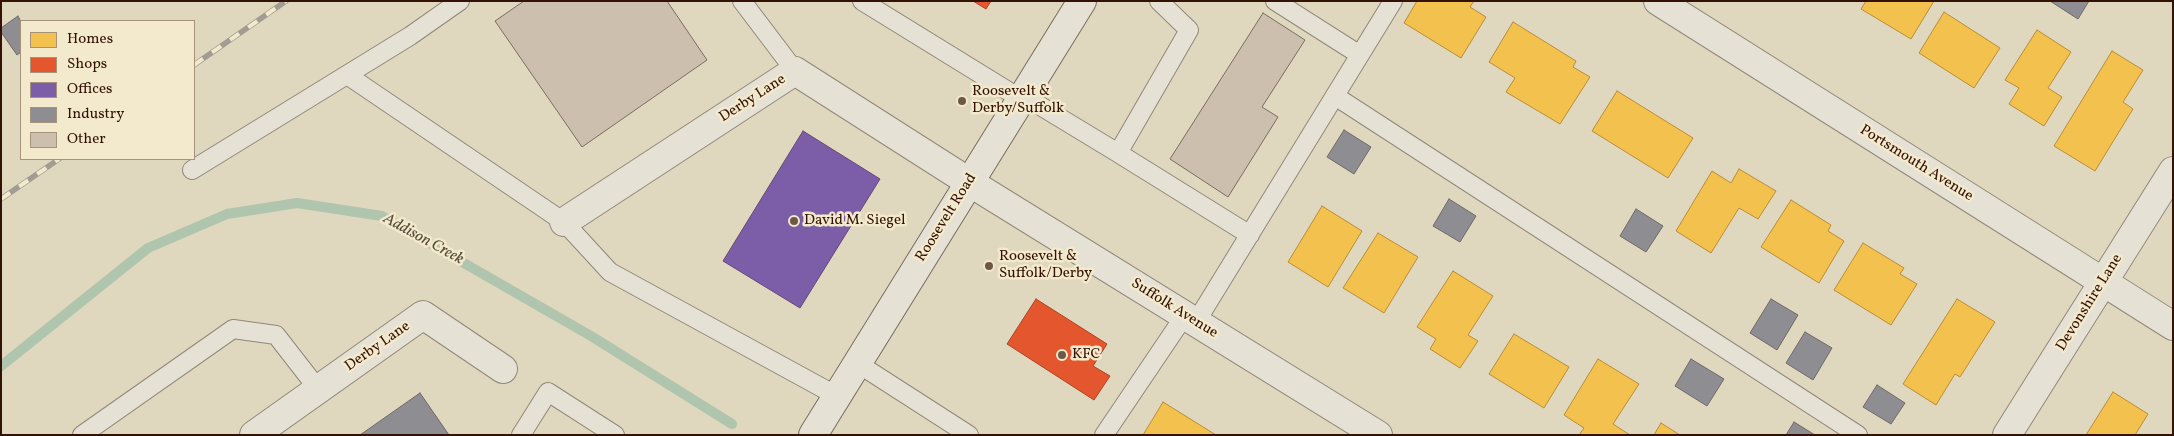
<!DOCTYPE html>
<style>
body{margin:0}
#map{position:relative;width:2174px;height:436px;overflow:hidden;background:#dfd7be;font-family:Vollkorn,serif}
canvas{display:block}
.frame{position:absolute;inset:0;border:2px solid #331205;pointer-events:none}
.legend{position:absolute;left:20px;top:20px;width:175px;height:140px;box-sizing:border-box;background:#f3e9cc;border:1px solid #a6937c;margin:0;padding:6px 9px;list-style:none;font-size:15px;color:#331205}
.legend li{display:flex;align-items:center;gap:10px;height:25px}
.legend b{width:25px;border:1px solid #a6937c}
</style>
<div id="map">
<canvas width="2174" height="436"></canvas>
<div class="frame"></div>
<ul class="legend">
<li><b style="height:14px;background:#f2c14e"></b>Homes</li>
<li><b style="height:14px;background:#e4572e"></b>Shops</li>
<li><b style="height:14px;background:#7b5ea7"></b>Offices</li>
<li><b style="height:14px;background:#8d8d92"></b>Industry</li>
<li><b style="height:14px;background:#cdbfae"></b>Other</li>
</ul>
</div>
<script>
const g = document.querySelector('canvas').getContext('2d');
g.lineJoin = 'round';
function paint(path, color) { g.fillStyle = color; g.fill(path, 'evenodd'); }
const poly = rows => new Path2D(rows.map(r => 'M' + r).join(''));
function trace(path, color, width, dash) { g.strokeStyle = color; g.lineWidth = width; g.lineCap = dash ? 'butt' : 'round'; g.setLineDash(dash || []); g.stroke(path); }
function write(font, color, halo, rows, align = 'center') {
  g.font = font + ' Vollkorn,serif'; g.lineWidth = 5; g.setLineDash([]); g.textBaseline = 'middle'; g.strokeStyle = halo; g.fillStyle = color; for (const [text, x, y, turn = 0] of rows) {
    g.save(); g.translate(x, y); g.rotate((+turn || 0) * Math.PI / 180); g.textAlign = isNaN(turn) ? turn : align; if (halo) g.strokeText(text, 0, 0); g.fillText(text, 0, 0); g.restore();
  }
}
const homes = poly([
 [1417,1,1474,1,1470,7,1486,17,1461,58,1404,23,1417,1],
 [1866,1,1934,1,1911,39,1861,9,1866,1],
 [1944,12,2000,48,1974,88,1919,53,1944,12],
 [1513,22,1576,61,1573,67,1590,77,1560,124,1506,92,1515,78,1489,62,1513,22],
 [2037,30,2071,52,2048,88,2062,97,2044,126,2009,104,2019,88,2005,80,2037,30],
 [2112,51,2143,70,2123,102,2133,109,2095,171,2054,146,2112,51],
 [1617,91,1693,138,1668,178,1592,131,1617,91],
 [1739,169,1776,191,1758,219,1739,208,1711,253,1676,231,1712,171,1731,183,1739,169],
 [1791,200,1831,225,1828,231,1844,241,1819,283,1761,247,1791,200],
 [1322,206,1362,231,1328,287,1288,262,1322,206],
 [1378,233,1418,257,1384,313,1343,288,1378,233],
 [1863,243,1904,268,1900,274,1917,284,1891,325,1834,290,1863,243],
 [1453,271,1493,296,1468,335,1478,341,1460,368,1430,349,1436,339,1417,327,1453,271],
 [1957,299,1995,322,1960,377,1955,374,1936,405,1903,384,1957,299],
 [1514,334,1569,367,1544,408,1489,374,1514,334],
 [1598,359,1639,384,1613,424,1630,435,1579,435,1584,428,1564,415,1598,359],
 [2113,392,2148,414,2135,435,2086,435,2113,392],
 [1163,402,1216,435,1143,435,1163,402],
 [1661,423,1680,435,1654,435,1661,423]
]);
paint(homes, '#f2c14e');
trace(homes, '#b98c38', 1);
const shops = poly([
 [973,1,991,1,986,9,973,1],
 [1036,299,1107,344,1093,366,1110,376,1094,400,1007,344,1036,299]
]);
paint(shops, '#e4572e');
trace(shops, '#af4222', 1);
const offices = poly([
 [803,131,880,179,800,308,723,261,803,131]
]);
paint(offices, '#7b5ea7');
trace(offices, '#654776', 1);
const industry = poly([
 [2050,1,2089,1,2078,19,2050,1],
 [18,16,21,22,21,52,17,55,1,32,1,28,18,16],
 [1344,130,1371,147,1354,174,1327,157,1344,130],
 [1449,199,1476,216,1460,242,1433,226,1449,199],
 [1636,209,1663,226,1646,252,1620,236,1636,209],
 [1771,299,1798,315,1777,350,1750,333,1771,299],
 [1805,332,1832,348,1813,380,1786,363,1805,332],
 [1691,359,1724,379,1707,406,1675,386,1691,359],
 [1877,385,1905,403,1891,424,1863,407,1877,385],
 [420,393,449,435,360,435,420,393],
 [1794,422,1815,435,1786,435,1794,422]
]);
paint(industry, '#8d8d92');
trace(industry, '#726868', 1);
trace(poly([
 [1,366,148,248,227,214,297,203,382,216,591,336,732,424]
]), '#afc5ad', 10);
const building = poly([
 [524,1,667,1,707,60,582,147,495,21,524,1],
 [1263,13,1305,40,1262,107,1278,117,1228,197,1170,159,1263,13]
]);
paint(building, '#cdbfae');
trace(building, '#786e60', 1);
const lane = poly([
 [742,1,795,71],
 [862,1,1021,99],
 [1159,1,1189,30,1118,153,1250,235],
 [1275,1,1360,55],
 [347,75,564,222,610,272,837,396],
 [1024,96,1118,153],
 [1335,96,1858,435],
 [192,170,410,36,460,1],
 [1196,322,1393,1],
 [857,363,969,435],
 [82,435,233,329,276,335,318,389],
 [521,435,548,392,615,435],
 [1104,435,1185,315]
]);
const street = poly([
 [1658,1,2173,326],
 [564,222,795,71,969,182,1378,435],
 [254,435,423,315,503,369],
 [2007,435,2173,171]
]);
const secondary = poly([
 [813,435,1082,1]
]);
trace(lane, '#918879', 20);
trace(street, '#918879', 30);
trace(secondary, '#786e60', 30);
trace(lane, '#e5e1d5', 18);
trace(street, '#e5e1d5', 28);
trace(secondary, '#e5e1d5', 28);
const rail = poly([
 [194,65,286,1],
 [1,199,59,159]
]);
trace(rail, '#a39c92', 5.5);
trace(rail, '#f3e9cc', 4, [11]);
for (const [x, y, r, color] of [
 [962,101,5,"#6f5746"],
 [794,221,5,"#6f5746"],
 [989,266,5,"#6f5746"],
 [1062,355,5,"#6f5746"]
]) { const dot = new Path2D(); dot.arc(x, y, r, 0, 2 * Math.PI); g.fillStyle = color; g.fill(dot); trace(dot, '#f3e9cc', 2); }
write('15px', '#331205', '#f3e9cc', [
 ["Roosevelt &",972,92],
 ["Derby/Suffolk",972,109],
 ["David M. Siegel",804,221],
 ["Roosevelt &",999,257],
 ["Suffolk/Derby",999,274],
 ["KFC",1072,355]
], 'left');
write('15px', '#331205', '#f3e9cc', [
 ["Derby Lane",753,99,-33],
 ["Portsmouth Avenue",1916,164,32],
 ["Roosevelt Road",947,218,-58],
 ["Devonshire Lane",2090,303,-58],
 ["Suffolk Avenue",1174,309,32],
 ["Derby Lane",378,347,-35]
]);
write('italic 16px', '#574e3d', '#f3e9cc', [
 ["Addison Creek",423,240,29]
]);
</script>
